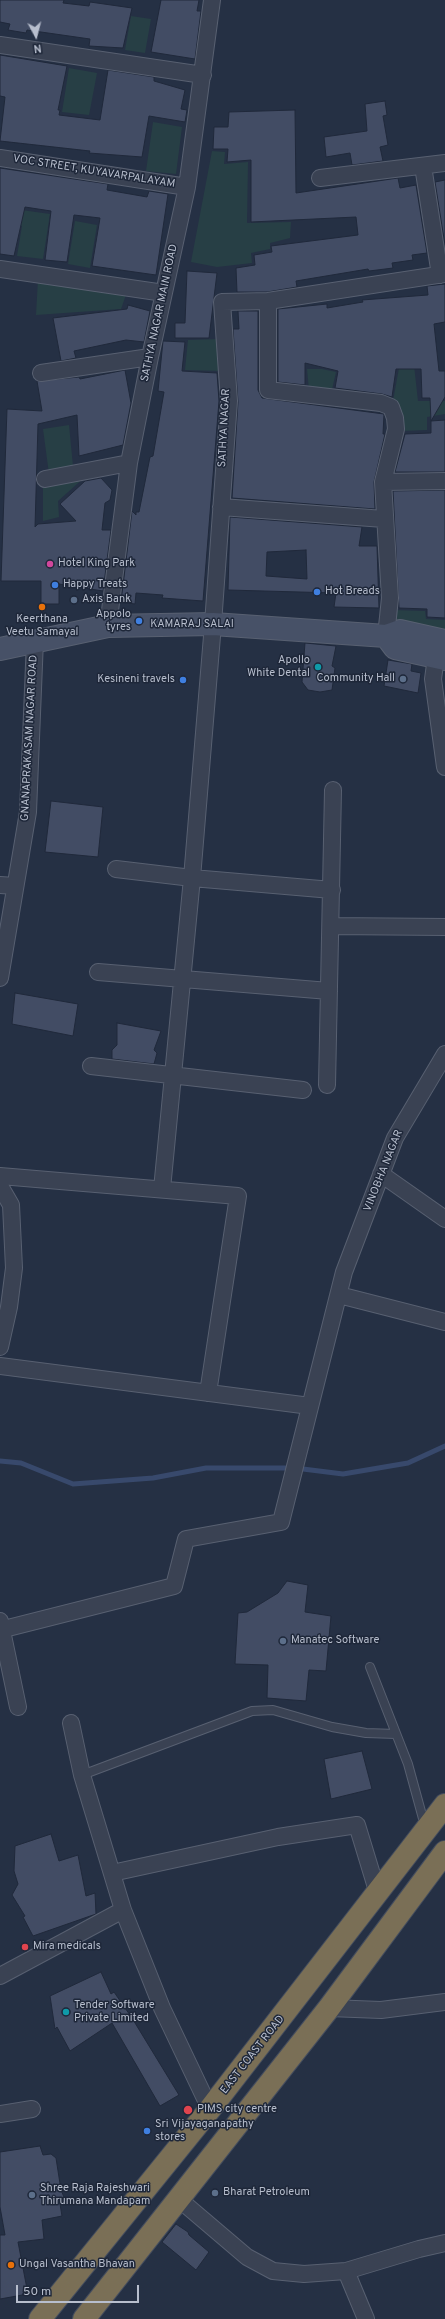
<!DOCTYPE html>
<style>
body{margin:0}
#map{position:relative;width:445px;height:2319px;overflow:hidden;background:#253044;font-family:Overpass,sans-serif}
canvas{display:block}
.north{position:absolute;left:16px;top:16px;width:40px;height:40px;-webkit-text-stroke:3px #1e2739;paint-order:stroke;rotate:173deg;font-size:11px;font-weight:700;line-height:16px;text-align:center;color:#b7becd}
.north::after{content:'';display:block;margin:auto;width:14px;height:18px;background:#b7becd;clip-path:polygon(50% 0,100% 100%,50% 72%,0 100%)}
.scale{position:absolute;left:16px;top:2285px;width:123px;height:18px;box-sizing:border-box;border:2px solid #b7becd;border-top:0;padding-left:5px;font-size:12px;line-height:14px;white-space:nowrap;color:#b7becd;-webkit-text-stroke:3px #1e2739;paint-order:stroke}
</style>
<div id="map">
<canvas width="445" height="2319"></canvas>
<div class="north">N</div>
<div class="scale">50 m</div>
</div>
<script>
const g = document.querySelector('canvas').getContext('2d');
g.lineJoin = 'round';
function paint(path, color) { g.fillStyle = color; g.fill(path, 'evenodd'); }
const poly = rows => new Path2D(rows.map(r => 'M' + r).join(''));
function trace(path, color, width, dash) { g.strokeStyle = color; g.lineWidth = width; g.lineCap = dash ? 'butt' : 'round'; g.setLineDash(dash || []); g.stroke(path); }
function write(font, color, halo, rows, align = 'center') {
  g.font = font + ' Overpass,sans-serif'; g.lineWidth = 3; g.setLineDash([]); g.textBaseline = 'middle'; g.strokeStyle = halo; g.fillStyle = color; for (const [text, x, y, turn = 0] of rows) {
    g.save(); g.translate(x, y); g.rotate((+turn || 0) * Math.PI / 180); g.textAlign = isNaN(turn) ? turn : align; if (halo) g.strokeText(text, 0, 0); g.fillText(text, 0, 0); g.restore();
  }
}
paint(poly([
 [131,16,151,19,145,53,125,50],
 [69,68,97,73,89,115,62,112],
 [153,122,182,127,176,174,146,171],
 [212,151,225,152,224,164,248,162,247,223,291,222,290,238,270,243,270,249,251,253,252,263,217,267,191,262],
 [0,207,50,214,43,259,17,256,22,226,0,221],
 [75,221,97,225,90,268,68,264],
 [38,279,127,292,121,309,36,315],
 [220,339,221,371,185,370,188,340],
 [413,356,418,401,445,401,445,414,427,417,427,430,402,431,393,401,401,357],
 [307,369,322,369,336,372,331,394,309,390],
 [69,425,73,466,49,474,43,429],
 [86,476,58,501,59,517,43,521,43,483],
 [392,610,425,611,426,619,445,620,445,634,391,624]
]), '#273f45');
trace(poly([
 [0,1461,21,1463,73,1484,153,1478,206,1468,295,1468,343,1474,408,1463,445,1446]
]), '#38496c', 5);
const building = poly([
 [0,0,64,0,63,3,89,6,90,2,132,8,123,48,89,46,90,39,27,30,26,33,8,30,10,24,0,22,0,0],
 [161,0,199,0,197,11,201,11,195,59,151,52,161,0],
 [0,55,67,66,58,110,60,110,59,115,100,120,108,70,154,77,154,81,185,90,181,109,187,110,185,122,149,116,142,157,89,153,90,151,0,141,5,97,0,96,0,55],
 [385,101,387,115,383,116,388,145,380,147,383,161,352,165,350,153,326,157,324,137,367,131,365,104,385,101],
 [295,110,296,193,398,178,400,188,416,185,427,253,412,255,413,260,392,263,393,268,369,271,368,269,296,281,297,287,267,292,237,292,236,268,255,265,254,255,272,252,271,246,358,235,356,217,251,222,251,160,227,162,228,149,213,149,214,127,228,127,229,112,295,110],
 [0,168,108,184,107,190,147,197,149,191,168,194,156,275,92,266,100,218,74,215,67,262,45,260,51,211,25,207,14,256,0,254,0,168],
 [445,180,445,245,435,182,445,180],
 [187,271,217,273,209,338,175,338,175,323,185,323,187,271],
 [445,284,445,322,434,324,439,371,445,371,445,397,431,421,430,398,422,398,421,369,396,369,392,397,382,394,335,388,338,371,305,363,305,385,278,382,278,309,327,304,327,308,363,302,362,300,428,295,427,286,445,284],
 [128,305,150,311,144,342,126,340,74,351,76,358,61,361,53,318,127,309,128,305],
 [238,311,258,311,258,390,262,398,384,414,383,434,385,434,374,482,375,509,232,498,238,402,233,329,239,329,238,311],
 [163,341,185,342,182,371,217,373,219,401,203,601,162,598,163,595,136,593,135,604,121,602,132,511,136,515,136,512,139,512,150,457,153,456,164,392,158,391,163,341],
 [125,370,131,403,123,445,79,456,77,415,38,424,35,527,38,524,76,521,60,504,85,481,101,478,112,490,110,500,105,503,102,530,111,530,103,591,59,584,59,604,41,604,41,581,1,581,7,409,42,411,37,381,79,377,80,379,125,370],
 [445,420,445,472,395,472,405,434,431,433,431,421,445,420],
 [445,490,445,618,427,617,427,609,399,608,393,491,445,490],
 [230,517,362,527,359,546,377,546,379,608,334,607,336,593,228,590,230,517],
 [306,550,307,579,266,576,267,552,306,550],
 [305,643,336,646,332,666,335,668,332,690,320,692,308,690,302,682,305,643],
 [388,660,412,664,411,671,421,673,418,693,384,686,388,660],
 [51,801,103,807,98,857,45,852,51,801],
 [15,993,78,1004,73,1036,12,1024,15,993],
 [117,1023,161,1031,154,1050,157,1053,154,1064,112,1059,112,1050,117,1045,117,1023],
 [287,1581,308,1585,305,1612,331,1616,326,1671,309,1670,306,1701,267,1698,268,1665,235,1664,238,1613,247,1612,278,1593,287,1581],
 [362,1751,372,1789,331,1799,324,1759,362,1751],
 [51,1834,59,1861,78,1855,86,1896,95,1893,96,1914,33,1936,23,1917,25,1916,12,1895,18,1884,14,1871,15,1846,51,1834],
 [101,1972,111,1994,114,1992,132,2018,179,2095,160,2106,112,2023,70,2051,57,2027,55,2029,50,1996,101,1972],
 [40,2146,43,2155,51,2154,56,2158,61,2190,64,2197,60,2204,62,2216,42,2220,44,2239,18,2242,28,2294,0,2299,0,2235,5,2235,0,2207,0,2152,40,2146],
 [176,2224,188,2232,189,2235,209,2252,196,2270,162,2242,176,2224]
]);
paint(building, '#424c64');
trace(building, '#20293b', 1);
const lane = poly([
 [370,1667,408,1764,425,1826],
 [82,1775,252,1711,273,1710,332,1727,366,1733,396,1734]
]);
const street = poly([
 [0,45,203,75],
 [0,158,187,187],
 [423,166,440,275],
 [320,178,445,163],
 [0,269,164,293],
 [268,301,268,390,381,403,391,407,395,418,396,429,383,482,390,598,386,636],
 [41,373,150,357],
 [45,479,129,463],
 [383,482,445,481],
 [221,507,384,519],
 [108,626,129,463,150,357,187,187,212,0],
 [436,657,433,679,445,767],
 [116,869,192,878,332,890],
 [0,885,15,886],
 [331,926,445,927],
 [98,972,329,991],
 [0,978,28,812,35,640],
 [91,1066,303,1090],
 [327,1085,333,790],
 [381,1174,445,1219],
 [0,1176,238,1196,208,1393],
 [0,1186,11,1205,14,1268,9,1307,0,1347],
 [162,1189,192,878,213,624,229,401,222,302,268,301,445,274],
 [339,1295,445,1322],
 [0,1366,310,1406],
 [0,1621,18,1707],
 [0,1630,174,1586,186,1539,281,1522,344,1272,395,1138,445,1054],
 [71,1723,82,1775,123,1910,162,2008,210,2109],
 [112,1873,278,1837,357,1825,378,1894],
 [0,1976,123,1910],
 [329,2008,381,2010,445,2002],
 [0,2114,32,2109],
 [180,2200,247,2257,273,2271,304,2274,346,2271,419,2249,445,2243],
 [346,2271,366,2319]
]);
const secondary = poly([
 [386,636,395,648,445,659],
 [0,649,108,626,213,624,386,636,400,631,445,641]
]);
const highway = poly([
 [40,2319,210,2109,445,1805],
 [84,2319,329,2008,445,1852]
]);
trace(lane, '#586071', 10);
trace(street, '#586071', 18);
trace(secondary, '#586071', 24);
trace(highway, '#444d5e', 24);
trace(lane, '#3a4253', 8);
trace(street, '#3a4253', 16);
trace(secondary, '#475167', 22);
trace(highway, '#7a6f56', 22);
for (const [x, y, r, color] of [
 [50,564,4,"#d1479c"],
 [55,585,4,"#3f7fe0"],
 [317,592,4,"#3f7fe0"],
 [74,600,4,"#5c6f8a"],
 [42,607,4,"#e8710a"],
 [139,621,4,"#3f7fe0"],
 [318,667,4,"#0f9aa8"],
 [403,679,4,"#5c6f8a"],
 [183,680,4,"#3f7fe0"],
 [283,1641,4,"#5c6f8a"],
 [25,1947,4,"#e0444e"],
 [66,2012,4,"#0f9aa8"],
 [188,2110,5,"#e0444e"],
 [147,2131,4,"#3f7fe0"],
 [215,2193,4,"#5c6f8a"],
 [32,2195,4,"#5c6f8a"],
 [11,2265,4,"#e8710a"]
]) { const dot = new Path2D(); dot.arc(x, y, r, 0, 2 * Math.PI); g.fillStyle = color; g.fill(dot); trace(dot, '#1e2739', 1.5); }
write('11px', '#b7becd', '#1e2739', [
 ["VOC STREET, KUYAVARPALAYAM",94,172,9],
 ["SATHYA NAGAR MAIN ROAD",160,313,-78],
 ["SATHYA NAGAR",225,428,-87],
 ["KAMARAJ SALAI",192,625],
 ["GNANAPRAKASAM NAGAR ROAD",30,738,-87],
 ["VINOBHA NAGAR",384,1171,-68],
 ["EAST COAST ROAD",253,2055,-52]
]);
write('11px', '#b7becd', '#1e2739', [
 ["Hotel King Park",58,564],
 ["Happy Treats",63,585],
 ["Hot Breads",325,592],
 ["Axis Bank",82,600],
 ["Appolo",131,615,"right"],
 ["tyres",131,628,"right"],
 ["Keerthana",42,620,"center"],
 ["Veetu Samayal",42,633,"center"],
 ["Apollo",310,661,"right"],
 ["White Dental",310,674,"right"],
 ["Community Hall",395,679,"right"],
 ["Kesineni travels",175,680,"right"],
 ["Manatec Software",291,1641],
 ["Mira medicals",33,1947],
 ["Tender Software",74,2006],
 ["Private Limited",74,2019],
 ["PIMS city centre",197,2110],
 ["Sri Vijayaganapathy",155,2125],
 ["stores",155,2138],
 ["Shree Raja Rajeshwari",40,2189],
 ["Thirumana Mandapam",40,2202],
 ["Bharat Petroleum",223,2193],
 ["Ungal Vasantha Bhavan",19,2265]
], 'left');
</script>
